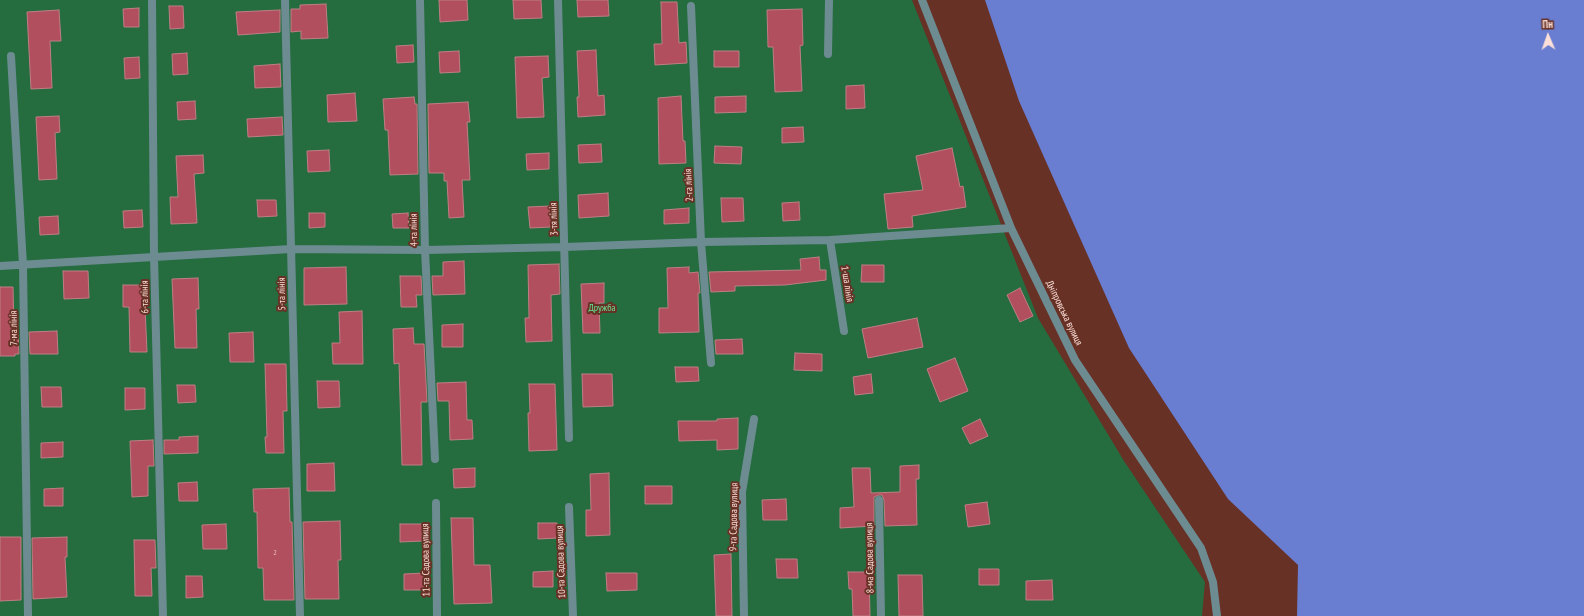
<!DOCTYPE html>
<meta charset="utf-8">
<style>
body{margin:0}
#map{position:relative;width:1584px;height:616px;overflow:hidden;background:#683126;font-family:"PT Sans Narrow",sans-serif}
canvas{display:block}
.north{position:absolute;left:1528px;top:16px;width:40px;height:40px;-webkit-text-stroke:3px #683126;paint-order:stroke;rotate:358deg;font-size:11px;font-weight:700;line-height:16px;text-align:center;color:#fbdfd8}
.north::after{content:'';display:block;margin:auto;width:14px;height:18px;background:#fbdfd8;clip-path:polygon(50% 0,100% 100%,50% 72%,0 100%)}
</style>
<div id="map">
<canvas width="1584" height="616"></canvas>
<div class="north">Пн</div>
</div>
<script>
const g = document.querySelector('canvas').getContext('2d');
g.lineJoin = 'round';
function paint(path, color) { g.fillStyle = color; g.fill(path, 'evenodd'); }
const poly = rows => new Path2D(rows.map(r => 'M' + r).join(''));
function trace(path, color, width, dash) { g.strokeStyle = color; g.lineWidth = width; g.lineCap = dash ? 'butt' : 'round'; g.setLineDash(dash || []); g.stroke(path); }
function write(font, color, halo, rows, align = 'center') {
  g.font = font + ' "PT Sans Narrow",sans-serif'; g.lineWidth = 4; g.setLineDash([]); g.textBaseline = 'middle'; g.strokeStyle = halo; g.fillStyle = color; for (const [text, x, y, turn = 0] of rows) {
    g.save(); g.translate(x, y); g.rotate((+turn || 0) * Math.PI / 180); g.textAlign = isNaN(turn) ? turn : align; if (halo) g.strokeText(text, 0, 0); g.fillText(text, 0, 0); g.restore();
  }
}
paint(poly([
 [0,0,912,0,1038,318,1124,461,1205,582,1202,616,0,616]
]), '#256c3f');
paint(poly([
 [985,0,1584,0,1584,616,1297,616,1298,565,1228,499,1129,348,1019,101]
]), '#697dd1');
const building = poly([
 [439,0,467,0,468,20,440,22,439,0],
 [513,0,541,0,542,18,514,19,513,0],
 [577,0,608,0,609,16,578,17,577,0],
 [661,2,677,2,679,43,686,42,687,63,655,65,654,44,662,44,661,2],
 [326,4,328,38,301,39,301,31,291,32,291,9,300,9,300,5,326,4],
 [169,6,183,6,184,28,170,29,169,6],
 [139,8,139,27,124,27,123,9,139,8],
 [802,9,803,45,800,46,802,91,775,92,773,47,768,47,767,10,802,9],
 [59,10,61,41,50,41,52,88,31,89,27,12,59,10],
 [280,10,280,32,238,35,236,12,280,10],
 [413,45,414,62,397,63,396,46,413,45],
 [596,50,598,96,604,95,605,115,578,117,577,97,579,97,577,51,596,50],
 [459,51,460,72,440,73,439,52,459,51],
 [714,51,739,51,739,67,714,67,714,51],
 [187,53,188,74,173,75,172,54,187,53],
 [548,56,549,77,542,78,544,117,517,118,515,57,548,56],
 [139,57,140,78,125,79,124,58,139,57],
 [280,64,281,87,255,88,254,66,280,64],
 [864,85,865,108,846,109,846,86,864,85],
 [355,93,357,121,328,122,327,95,355,93],
 [681,96,683,141,685,141,686,163,659,164,658,98,681,96],
 [746,96,746,112,715,113,715,97,746,96],
 [414,97,415,104,417,104,418,174,390,175,388,130,385,130,383,99,414,97],
 [195,101,196,119,178,120,177,102,195,101],
 [468,102,470,122,467,122,470,180,462,180,464,217,449,218,447,181,444,181,444,173,429,173,428,104,468,102],
 [59,116,60,132,55,133,57,179,39,180,36,117,59,116],
 [282,117,283,135,248,137,247,119,282,117],
 [803,127,804,142,782,143,782,128,803,127],
 [601,144,602,162,579,163,578,145,601,144],
 [715,146,742,147,741,164,714,163,715,146],
 [952,148,960,187,963,186,966,207,912,216,913,227,888,229,884,194,923,190,916,156,952,148],
 [329,150,330,171,308,172,307,151,329,150],
 [549,153,549,169,527,170,526,154,549,153],
 [203,155,204,173,194,174,197,223,171,224,170,197,178,197,176,156,203,155],
 [608,193,609,216,579,218,578,195,608,193],
 [721,198,743,198,744,221,722,222,721,198],
 [257,200,276,200,277,216,258,217,257,200],
 [799,202,800,220,783,221,782,203,799,202],
 [550,206,551,227,530,228,528,207,550,206],
 [689,208,689,223,664,224,664,210,689,208],
 [142,210,143,227,124,228,123,211,142,210],
 [309,213,325,213,325,227,309,228,309,213],
 [408,213,409,228,393,228,392,214,408,213],
 [58,216,59,234,40,235,39,217,58,216],
 [819,257,820,270,826,270,826,280,785,285,735,286,735,291,711,292,709,272,801,270,800,259,819,257],
 [464,261,465,294,433,295,432,276,443,276,443,262,464,261],
 [559,264,560,294,551,295,552,341,526,342,525,318,529,318,528,265,559,264],
 [862,265,884,265,884,282,861,282,862,265],
 [346,267,347,304,304,305,304,268,346,267],
 [689,267,689,273,698,272,700,293,698,293,699,332,659,333,659,308,668,308,667,268,689,267],
 [63,271,88,271,89,298,64,299,63,271],
 [400,276,421,276,422,295,416,295,417,307,401,307,400,276],
 [198,278,199,309,196,309,197,348,175,348,172,279,198,278],
 [604,283,604,303,599,303,600,333,583,333,581,284,604,283],
 [123,285,144,285,147,352,130,352,129,307,123,307,123,285],
 [0,287,13,287,14,332,18,332,19,354,15,354,15,356,0,356,0,287],
 [1020,288,1033,316,1020,322,1007,295,1020,288],
 [362,311,363,364,333,364,332,343,340,343,339,312,362,311],
 [917,318,923,347,868,358,862,329,917,318],
 [463,324,463,347,442,347,442,325,463,324],
 [413,328,414,344,424,344,427,402,421,402,422,465,402,465,399,363,394,364,393,329,413,328],
 [57,331,58,354,30,354,29,332,57,331],
 [253,332,254,362,230,362,229,333,253,332],
 [742,339,743,354,716,354,715,340,742,339],
 [795,353,822,354,822,371,794,370,795,353],
 [955,358,968,391,940,402,927,369,955,358],
 [265,364,286,364,287,411,283,411,284,453,266,453,265,437,267,437,265,364],
 [675,367,698,367,699,381,676,382,675,367],
 [582,374,612,374,613,406,583,407,582,374],
 [871,374,873,393,855,395,853,377,871,374],
 [317,381,339,381,340,407,318,408,317,381],
 [466,382,467,420,472,420,473,439,450,440,449,401,438,401,437,383,466,382],
 [529,384,555,384,557,450,529,451,528,413,530,413,529,384],
 [177,385,195,385,196,402,178,403,177,385],
 [41,387,61,387,62,407,42,407,41,387],
 [125,388,145,388,145,409,125,410,125,388],
 [738,418,738,449,717,450,717,440,679,441,678,421,717,421,717,419,738,418],
 [980,419,988,436,970,444,962,428,980,419],
 [198,436,198,453,164,454,164,440,179,440,179,437,198,436],
 [153,440,154,466,148,466,148,496,132,497,130,441,153,440],
 [63,442,63,457,41,458,41,443,63,442],
 [334,463,335,491,307,491,307,464,334,463],
 [919,465,919,479,916,479,917,525,885,526,884,500,882,495,879,495,874,497,874,526,840,528,840,508,854,507,852,468,870,468,871,493,900,492,900,466,919,465],
 [475,468,475,487,454,488,453,469,475,468],
 [609,473,610,535,586,536,586,510,591,510,590,474,609,473],
 [197,482,198,501,179,501,178,483,197,482],
 [645,486,672,486,672,504,645,504,645,486],
 [63,488,63,506,44,506,44,489,63,488],
 [289,488,290,522,292,522,294,600,264,600,263,568,258,568,257,512,254,512,253,489,289,488],
 [786,499,787,520,763,520,762,500,786,499],
 [987,502,990,524,968,527,965,505,987,502],
 [451,518,473,518,474,565,490,565,492,603,454,604,451,518],
 [340,521,341,560,338,560,339,599,305,599,303,522,340,521],
 [538,523,557,523,558,538,538,539,538,523],
 [226,524,227,549,203,549,202,525,226,524],
 [400,524,422,524,422,541,400,542,400,524],
 [0,537,21,537,21,600,0,601,0,537],
 [67,537,67,557,65,557,67,597,33,599,32,538,67,537],
 [134,540,155,540,156,568,151,568,152,596,135,596,134,540],
 [731,554,732,616,716,616,714,555,731,554],
 [776,559,797,559,798,578,777,578,776,559],
 [979,569,999,569,999,585,979,585,979,569],
 [553,571,553,587,533,587,533,572,553,571],
 [848,572,869,572,870,616,853,616,852,589,849,589,848,572],
 [424,573,424,590,404,590,404,574,424,573],
 [606,573,637,573,637,590,607,591,606,573],
 [898,575,922,575,923,616,899,616,898,575],
 [186,576,202,576,203,597,186,598,186,576],
 [1052,580,1053,600,1026,600,1026,581,1052,580]
]);
paint(building, '#b14f5f');
trace(building, '#bf7e85', 1);
trace(poly([
 [828,54,829,0]
]), '#6c8c92', 8);
trace(poly([
 [152,0,154,256,163,616],
 [285,0,300,616],
 [420,0,425,250,435,459],
 [558,0,569,438],
 [922,0,1011,228,1075,360,1201,548,1213,582,1217,616],
 [691,6,701,242,711,363],
 [11,56,23,265,28,616],
 [830,240,844,331],
 [0,266,291,249,425,250,565,247,701,242,830,240,1011,228],
 [879,500,881,616],
 [436,503,437,616],
 [569,507,573,616],
 [744,616,742,492,754,419]
]), '#6c8c92', 8);
write('8px', '#e8bbba', null, [
 ["2",275,553]
]);
write('10px', '#fbdfd8', '#683126', [
 ["2-га лінія",689,185,-93],
 ["3-тя лінія",554,219,-92],
 ["4-та лінія",414,230,-91],
 ["1-ша лінія",847,284,81],
 ["5-та лінія",282,294,-91],
 ["6-та лінія",145,297,-91],
 ["Дніпровська вулиця",1064,313,64],
 ["7-ма лінія",14,328,-91],
 ["9-та Садова вулиця",734,517,-89],
 ["8-ма Садова вулиця",870,558,-91],
 ["11-та Садова вулиця",426,560,-91],
 ["10-та Садова вулиця",561,562,-92]
]);
write('10px', '#68e291', '#683126', [
 ["Дружба",602,308]
]);
</script>
